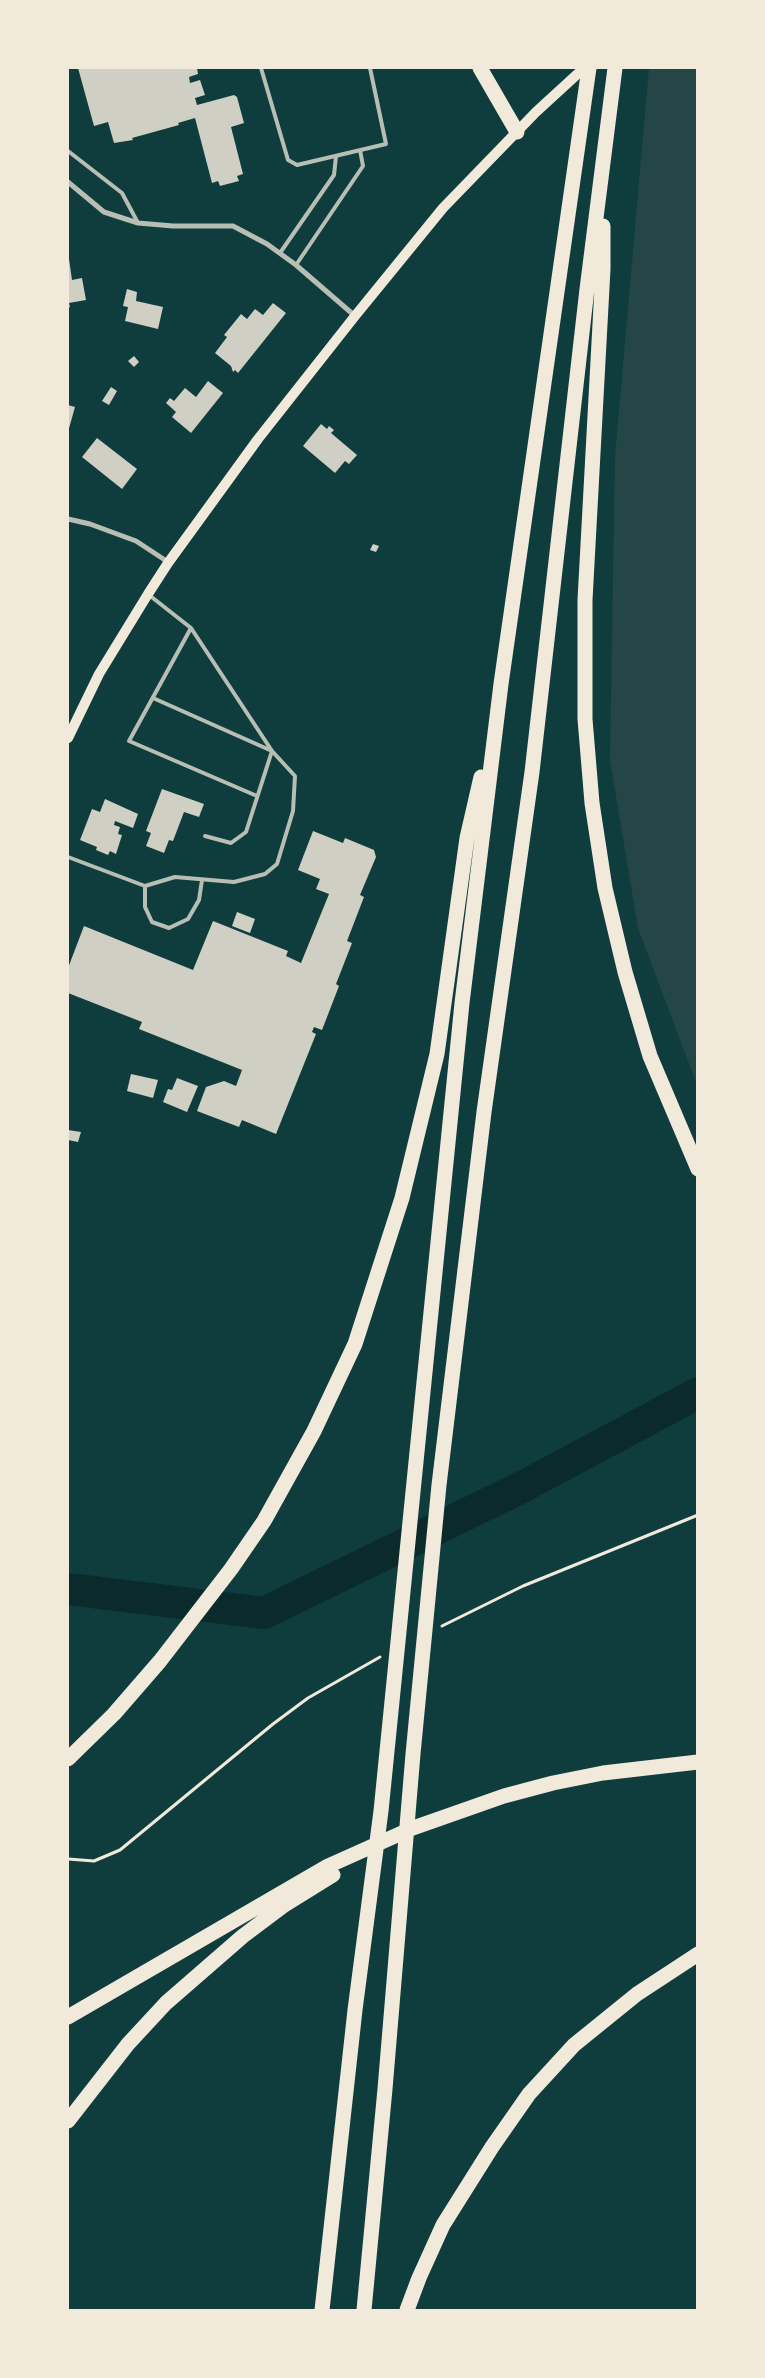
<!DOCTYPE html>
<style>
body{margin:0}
#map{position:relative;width:765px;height:2378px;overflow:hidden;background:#0f3d3e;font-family:Poppins,sans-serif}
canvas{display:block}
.frame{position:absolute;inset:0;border:69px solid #f1e9da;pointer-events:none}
</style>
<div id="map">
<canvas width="765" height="2378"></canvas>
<div class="frame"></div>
</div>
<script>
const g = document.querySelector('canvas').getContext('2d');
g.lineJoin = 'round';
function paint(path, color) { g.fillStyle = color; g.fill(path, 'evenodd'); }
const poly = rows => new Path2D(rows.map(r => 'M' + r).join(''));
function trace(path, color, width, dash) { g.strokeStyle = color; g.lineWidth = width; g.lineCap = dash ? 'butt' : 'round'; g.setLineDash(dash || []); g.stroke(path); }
paint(poly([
 [649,68,698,68,697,1085,638,928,610,760,615,457]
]), '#244646');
trace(poly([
 [68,1589,264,1613,524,1486,698,1393]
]), '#0a2a2b', 32);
paint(poly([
 [78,68,197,68,198,74,189,77,190,83,200,80,205,95,195,98,197,105,234,95,237,97,244,123,231,127,243,174,237,176,239,181,220,186,218,181,212,183,195,118,178,123,179,125,132,138,133,140,114,143,108,122,94,126],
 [69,259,72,280,82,278,86,300,69,303,70,307,68,308],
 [127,289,137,292,136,301,163,307,158,329,125,321,128,307,123,306],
 [273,303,286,313,238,373,235,370,233,372,231,366,215,353,227,337,224,335,241,314,247,319,255,309,263,315],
 [134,356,139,362,134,367,128,361],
 [208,381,223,393,191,433,172,417,176,412,166,403,170,398,174,401,185,388,196,397],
 [111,387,117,391,109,405,102,401],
 [68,405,75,407,68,432],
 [321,424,327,429,329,426,334,430,331,433,357,455,349,464,345,461,335,473,303,446],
 [97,438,137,469,122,489,82,457],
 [373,544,379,546,376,552,370,550],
 [162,789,204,804,199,817,184,812,173,841,169,840,164,853,146,846,151,833,146,831],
 [105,799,138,814,133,828,115,821,114,825,120,827,118,834,122,835,116,854,110,851,108,855,96,850,97,847,80,840,92,809,100,812],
 [313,831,343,843,345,838,374,850,376,857,360,895,364,897,347,941,352,943,336,984,339,986,322,1030,314,1027,312,1032,316,1034,276,1134,242,1120,239,1127,197,1111,206,1087,224,1081,236,1086,242,1070,139,1029,142,1022,68,993,68,968,84,926,193,970,213,921,288,951,286,956,301,963,329,894,316,889,320,879,298,870],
 [237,912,255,919,250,933,232,926],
 [131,1074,158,1080,153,1098,127,1091],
 [177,1078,198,1086,187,1112,163,1102,168,1089,172,1090],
 [68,1130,81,1132,78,1142,68,1140]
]), '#cfcfc3');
trace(poly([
 [442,1626,523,1586,698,1515],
 [68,1859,94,1861,120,1850,273,1724,308,1698,380,1657]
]), '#f1e9da', 3);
trace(poly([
 [261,68,288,160,297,165,386,144,370,68],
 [68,151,122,193,138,223],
 [280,253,334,175,336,156],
 [296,265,363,166,360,150],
 [149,595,191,628,272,751,246,832,231,843,205,836],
 [191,628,129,741,257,796],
 [68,857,145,886,175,877,234,882,265,874,277,864,293,811,295,776,272,751,153,698],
 [145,886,145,907,152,922,169,928,188,919,199,900,202,880]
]), '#b8beb3', 4);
trace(poly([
 [68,182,104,212,138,223,173,226,233,226,267,244,296,265,355,316],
 [68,519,90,524,136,541,168,562]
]), '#b8beb3', 5);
trace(poly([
 [68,738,99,674,148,594,168,563,258,439,355,316,443,208,536,112,584,68]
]), '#f1e9da', 10);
trace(poly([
 [480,68,517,132],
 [603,226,603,269,585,600,585,719,592,803,605,888,625,972,650,1056,698,1169],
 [68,1759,114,1714,160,1661,231,1569,264,1521,314,1431,355,1344,402,1198,437,1054,467,838,481,777],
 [68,2017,328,1866,413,1828,504,1796,553,1783,603,1773,698,1762],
 [68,2121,128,2044,166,2003,243,1936,283,1906,333,1875],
 [322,2310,355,2010,381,1811,462,1003,501,684,589,68],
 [364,2310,385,2089,413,1754,439,1485,484,1112,532,772,587,289,615,68],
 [407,2310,419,2278,443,2225,492,2147,529,2094,574,2045,637,1994,698,1954]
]), '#f1e9da', 15);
</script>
